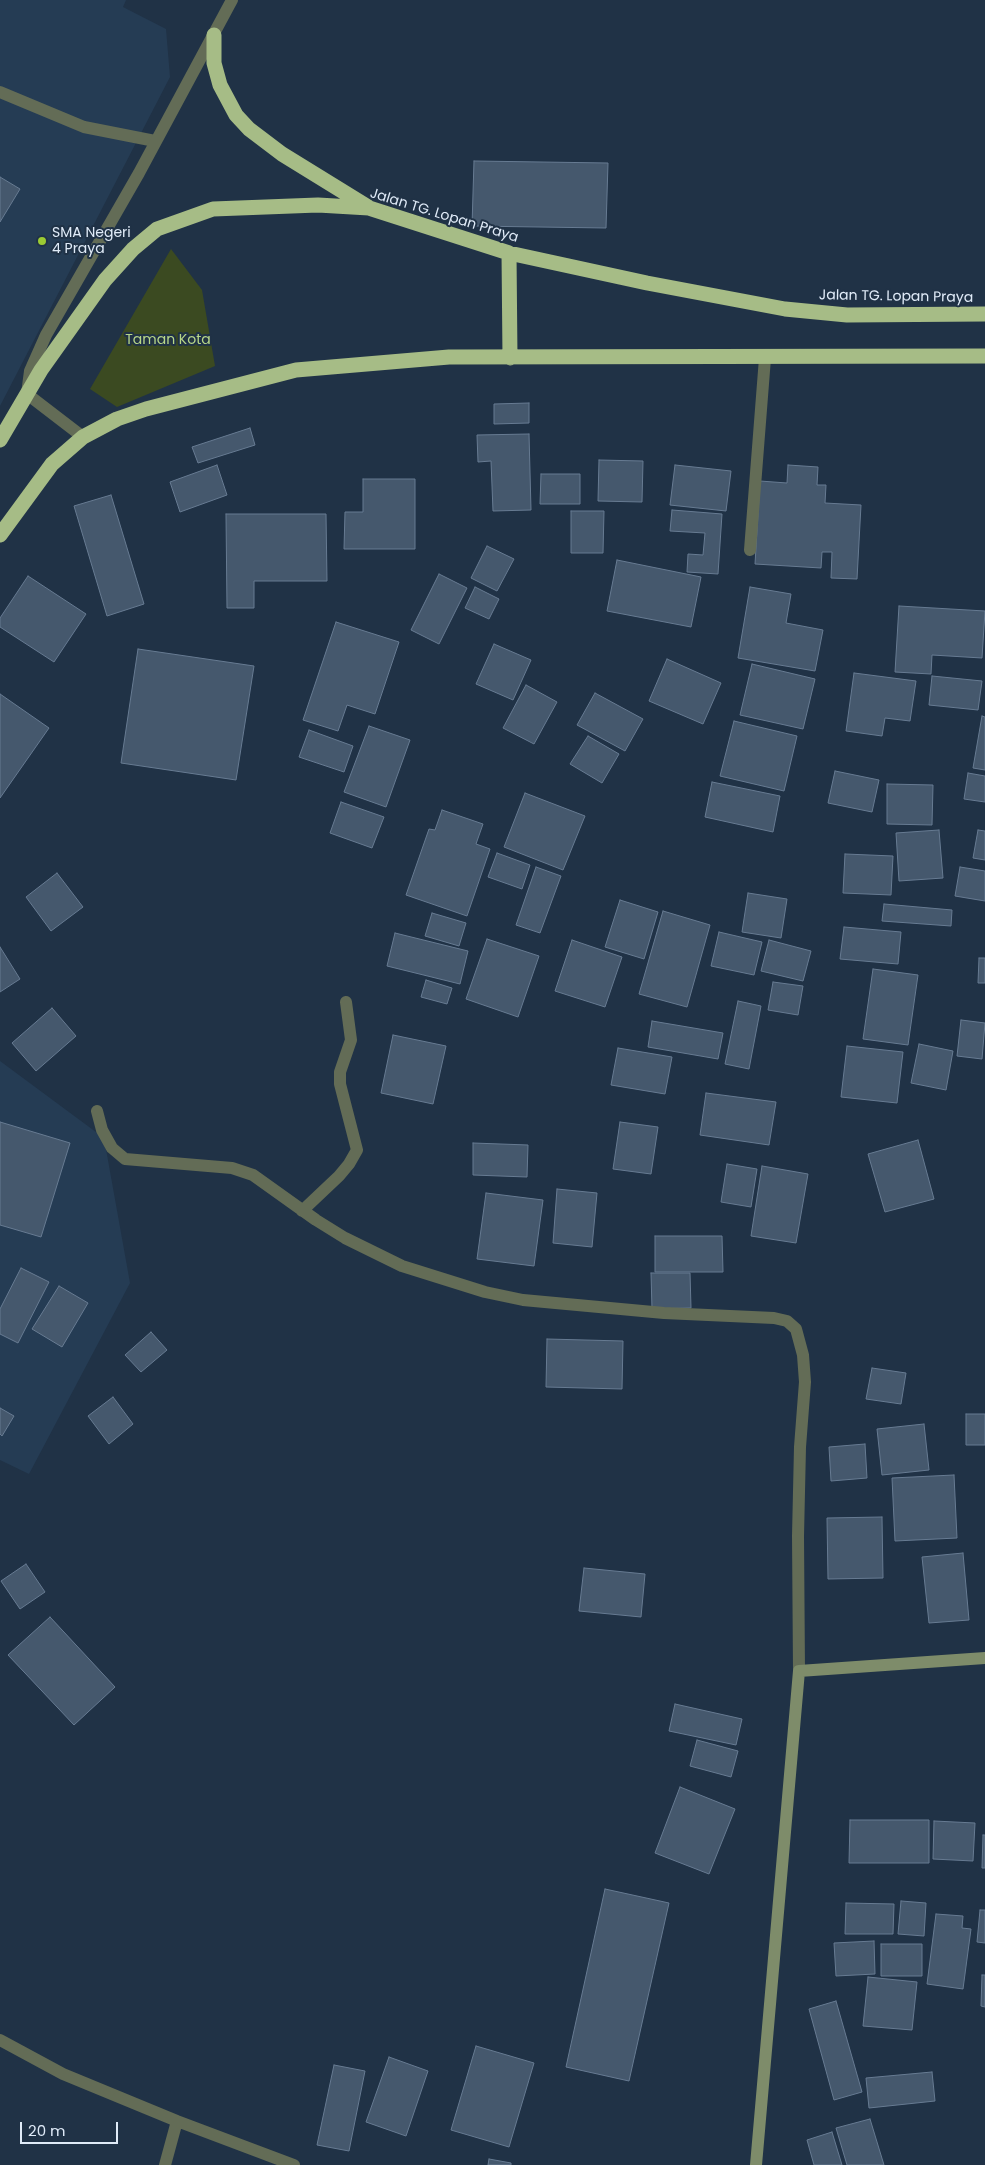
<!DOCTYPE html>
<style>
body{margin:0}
#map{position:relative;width:985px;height:2165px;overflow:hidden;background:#203246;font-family:Poppins,sans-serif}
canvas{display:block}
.scale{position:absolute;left:20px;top:2122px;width:98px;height:22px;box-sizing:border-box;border:2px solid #e0ebf8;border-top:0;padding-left:6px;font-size:15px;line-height:18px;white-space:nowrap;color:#e0ebf8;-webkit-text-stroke:4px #203246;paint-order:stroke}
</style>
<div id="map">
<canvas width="985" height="2165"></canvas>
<div class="scale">20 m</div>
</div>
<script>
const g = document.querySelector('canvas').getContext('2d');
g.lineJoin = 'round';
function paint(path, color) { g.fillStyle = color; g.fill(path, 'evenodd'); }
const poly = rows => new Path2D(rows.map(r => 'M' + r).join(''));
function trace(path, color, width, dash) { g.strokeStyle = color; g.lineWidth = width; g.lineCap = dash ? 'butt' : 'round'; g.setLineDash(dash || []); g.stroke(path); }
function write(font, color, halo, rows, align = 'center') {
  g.font = font + ' Poppins,sans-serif'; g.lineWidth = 4; g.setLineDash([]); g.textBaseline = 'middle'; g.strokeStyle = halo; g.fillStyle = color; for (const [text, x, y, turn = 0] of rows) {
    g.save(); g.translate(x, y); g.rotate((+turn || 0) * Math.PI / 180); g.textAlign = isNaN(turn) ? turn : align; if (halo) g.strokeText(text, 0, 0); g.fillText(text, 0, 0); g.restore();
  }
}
paint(poly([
 [0,0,126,0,123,7,166,29,170,77,0,406],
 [0,1061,104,1138,130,1283,29,1474,0,1460]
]), '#253c54');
paint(poly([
 [171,249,202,290,215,366,117,407,90,389]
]), '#3b4a21');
const building = poly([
 [474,161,608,163,606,228,472,226,474,161],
 [0,177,20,189,0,222,0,177],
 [529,403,529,423,494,424,494,404,529,403],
 [250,428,255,445,198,463,192,447,250,428],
 [529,434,531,510,493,511,491,461,478,462,477,435,529,434],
 [599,460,643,461,642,502,598,501,599,460],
 [217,465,227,495,180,512,170,482,217,465],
 [675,465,731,471,726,511,670,505,675,465],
 [788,465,818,467,817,485,826,485,825,503,861,505,857,579,831,578,832,552,822,552,821,568,755,564,760,481,787,483,788,465],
 [541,474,580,474,580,504,540,504,541,474],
 [363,479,415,479,415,549,344,549,345,512,363,512,363,479],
 [111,495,144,604,107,616,74,506,111,495],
 [672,510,722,514,718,574,687,572,688,554,703,555,705,533,670,531,672,510],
 [571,511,604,511,603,553,571,553,571,511],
 [226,514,326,514,327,581,254,581,254,608,227,608,226,514],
 [487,546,514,559,497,591,471,578,487,546],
 [617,560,701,577,691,627,607,611,617,560],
 [439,574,467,588,439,644,411,630,439,574],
 [28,576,86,614,54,662,0,627,0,618,28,576],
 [475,587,499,599,489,619,465,608,475,587],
 [750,587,791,594,786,623,823,630,815,671,738,658,750,587],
 [899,606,985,611,982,658,932,655,931,674,895,672,899,606],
 [336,622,399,642,375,714,347,705,338,731,303,720,336,622],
 [494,644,531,660,513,700,476,684,494,644],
 [138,649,254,666,236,780,121,763,138,649],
 [667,659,721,683,703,724,649,701,667,659],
 [752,664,815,679,803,729,740,715,752,664],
 [854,673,916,681,910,721,885,718,882,736,846,731,854,673],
 [932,676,982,681,978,710,929,705,932,676],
 [526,685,557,702,534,744,503,728,526,685],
 [595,693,643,719,625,751,577,725,595,693],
 [0,694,49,728,0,798,0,694],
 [982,716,985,717,985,770,973,768,982,716],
 [734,721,797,736,784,791,720,776,734,721],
 [369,726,410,740,386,807,344,792,369,726],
 [309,730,353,746,344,772,299,757,309,730],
 [588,736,619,754,602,783,570,764,588,736],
 [835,771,879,780,872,812,828,803,835,771],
 [968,773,985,776,985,802,964,799,968,773],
 [712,782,780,796,773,832,705,817,712,782],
 [887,784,933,785,932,825,887,824,887,784],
 [525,793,585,816,563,870,504,847,525,793],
 [341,802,384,817,372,848,330,833,341,802],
 [442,810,483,824,476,844,490,849,467,916,406,895,429,829,435,830,442,810],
 [939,830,943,878,899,881,896,833,939,830],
 [978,830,985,831,985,860,973,858,978,830],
 [497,853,530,865,522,889,488,877,497,853],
 [845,854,893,856,891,895,843,893,845,854],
 [536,867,561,876,540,933,516,925,536,867],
 [960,867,985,871,985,901,955,896,960,867],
 [57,873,83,907,51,931,26,897,57,873],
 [748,893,787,899,781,938,742,932,748,893],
 [620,900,658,912,644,959,605,947,620,900],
 [884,904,952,910,951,926,882,921,884,904],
 [663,911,710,925,687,1007,639,994,663,911],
 [432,913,466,923,459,946,425,936,432,913],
 [844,927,901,932,898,964,840,959,844,927],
 [719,932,762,942,754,975,711,966,719,932],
 [395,933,468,951,460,984,387,966,395,933],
 [487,939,539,956,518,1017,466,999,487,939],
 [572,940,622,957,605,1007,555,991,572,940],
 [769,940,811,951,803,981,761,971,769,940],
 [0,947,20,979,0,992,0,947],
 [979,958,985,958,985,983,978,983,979,958],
 [873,969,918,975,908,1045,863,1039,873,969],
 [426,980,452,988,447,1004,421,997,426,980],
 [773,982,803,986,798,1015,768,1010,773,982],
 [738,1001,761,1006,749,1069,725,1064,738,1001],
 [52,1008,76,1036,36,1071,12,1043,52,1008],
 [961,1020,985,1023,982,1059,957,1056,961,1020],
 [652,1021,723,1033,718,1059,648,1047,652,1021],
 [393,1035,446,1046,433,1104,381,1093,393,1035],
 [919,1044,953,1051,946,1090,911,1083,919,1044],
 [847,1046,903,1052,897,1103,841,1097,847,1046],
 [618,1048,672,1057,665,1094,611,1085,618,1048],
 [706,1093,776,1102,769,1145,700,1135,706,1093],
 [0,1122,70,1143,41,1237,0,1225,0,1122],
 [620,1122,658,1127,651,1174,613,1169,620,1122],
 [918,1140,934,1199,885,1212,868,1154,918,1140],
 [473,1143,528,1145,527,1177,473,1175,473,1143],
 [727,1164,757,1169,751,1207,721,1202,727,1164],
 [762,1166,808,1174,796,1243,751,1236,762,1166],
 [557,1189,597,1193,592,1247,553,1243,557,1189],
 [486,1193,543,1200,534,1266,477,1259,486,1193],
 [655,1236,722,1236,723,1272,655,1272,655,1236],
 [21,1268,49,1282,18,1343,0,1334,0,1309,21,1268],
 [651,1273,690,1273,691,1308,652,1309,651,1273],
 [59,1286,88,1303,62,1347,32,1329,59,1286],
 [151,1332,167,1350,141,1372,125,1355,151,1332],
 [547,1339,623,1341,622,1389,546,1387,547,1339],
 [872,1368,906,1373,901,1404,866,1399,872,1368],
 [113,1397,133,1424,109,1444,88,1416,113,1397],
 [0,1408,14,1416,2,1436,0,1434,0,1408],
 [966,1414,985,1414,985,1445,966,1445,966,1414],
 [924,1424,929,1470,882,1475,877,1429,924,1424],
 [865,1444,867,1478,831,1481,829,1447,865,1444],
 [954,1475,957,1538,895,1541,892,1478,954,1475],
 [882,1517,883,1578,828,1579,827,1518,882,1517],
 [963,1553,969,1620,929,1623,922,1557,963,1553],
 [26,1564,45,1592,20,1609,1,1581,26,1564],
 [584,1568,645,1574,641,1617,579,1611,584,1568],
 [50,1617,115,1687,74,1725,8,1655,50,1617],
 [675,1704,742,1719,736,1745,669,1731,675,1704],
 [697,1740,738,1751,731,1777,690,1766,697,1740],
 [680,1787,735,1809,709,1874,655,1853,680,1787],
 [850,1820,929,1820,929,1863,849,1863,850,1820],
 [934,1821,975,1823,973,1861,933,1859,934,1821],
 [983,1835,985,1835,985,1868,982,1868,983,1835],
 [605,1889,669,1903,629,2081,566,2067,605,1889],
 [901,1901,926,1903,924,1936,898,1934,901,1901],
 [846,1903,894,1904,893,1934,845,1934,846,1903],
 [980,1910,985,1910,985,1943,977,1942,980,1910],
 [936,1914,963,1916,962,1928,971,1929,963,1989,927,1984,936,1914],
 [874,1941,875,1974,836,1976,834,1943,874,1941],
 [881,1944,922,1944,922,1976,881,1976,881,1944],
 [982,1975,985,1975,985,2007,981,2006,982,1975],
 [868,1977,917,1982,912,2030,863,2026,868,1977],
 [836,2001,862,2092,834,2100,809,2009,836,2001],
 [476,2046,534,2063,509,2147,451,2130,476,2046],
 [389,2057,428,2071,406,2136,366,2122,389,2057],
 [334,2065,365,2071,349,2151,317,2145,334,2065],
 [932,2072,935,2101,869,2108,866,2078,932,2072],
 [870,2119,884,2165,847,2165,836,2128,870,2119],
 [832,2132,842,2165,814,2165,807,2140,832,2132],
 [489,2159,511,2163,511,2165,488,2165,489,2159]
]);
paint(building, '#45586d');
trace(building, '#677b92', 1);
trace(poly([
 [0,92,84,127,155,141]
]), '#636c56', 12);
trace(poly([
 [83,437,27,394,30,371,46,335,139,173,232,0],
 [750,550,765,358],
 [97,1111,102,1130,112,1148,125,1159,232,1168,253,1175,316,1220,345,1238,402,1266,485,1292,523,1300,664,1313,774,1318,787,1321,796,1329,803,1355,805,1382,800,1447,798,1536,799,1671],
 [302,1211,339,1176,349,1164,357,1150,340,1084,340,1072,351,1040,346,1002],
 [0,2040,63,2074,177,2121,294,2165],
 [165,2165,177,2121]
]), '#636c56', 12);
trace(poly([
 [756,2165,799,1671,985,1658]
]), '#7e8c6a', 12);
trace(poly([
 [214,35,214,63,220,85,236,115,249,129,282,154,368,207],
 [509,253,510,358],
 [0,440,41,370,105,280,133,249,157,229,213,209,318,205,369,208,509,253,647,283,785,309,847,315,985,314],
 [0,535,52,464,83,437,117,419,146,409,296,370,449,357,985,356]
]), '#a6bc86', 15);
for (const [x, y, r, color] of [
 [42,241,5,"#9bcb33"]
]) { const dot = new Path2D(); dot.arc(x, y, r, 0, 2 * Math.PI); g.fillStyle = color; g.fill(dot); trace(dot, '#203246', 2); }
write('14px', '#e0ebf8', '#203246', [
 ["Jalan TG. Lopan Praya",444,216,17],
 ["Jalan TG. Lopan Praya",896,297,1]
]);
write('14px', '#e0ebf8', '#203246', [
 ["SMA Negeri",52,233],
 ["4 Praya",52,249]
], 'left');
write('14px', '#b8d788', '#203246', [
 ["Taman Kota",168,340]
]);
</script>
